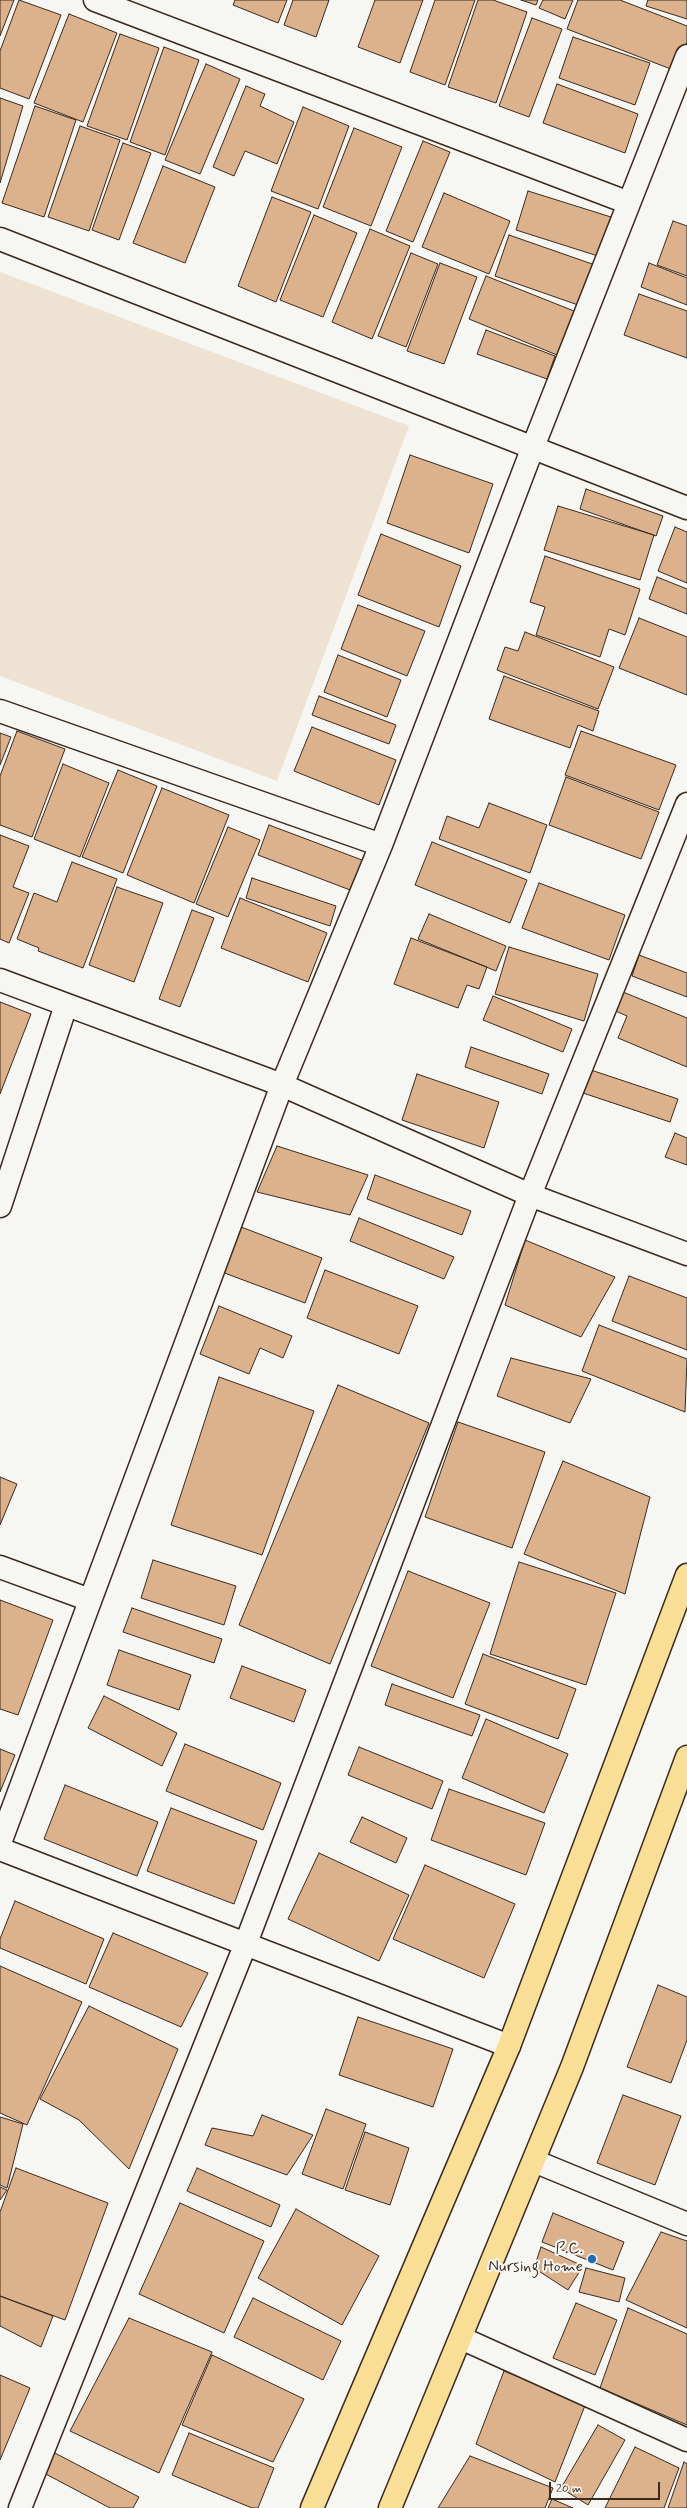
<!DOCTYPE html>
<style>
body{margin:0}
#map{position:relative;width:687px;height:2508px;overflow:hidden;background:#f6f6f2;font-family:Mynerve,sans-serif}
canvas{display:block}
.scale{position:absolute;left:549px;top:2482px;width:111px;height:18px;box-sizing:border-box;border:2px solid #3b2a1e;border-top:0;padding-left:5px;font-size:12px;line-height:14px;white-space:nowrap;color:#3b2a1e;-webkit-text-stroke:3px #f6f6f2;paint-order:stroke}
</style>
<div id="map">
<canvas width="687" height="2508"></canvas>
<div class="scale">20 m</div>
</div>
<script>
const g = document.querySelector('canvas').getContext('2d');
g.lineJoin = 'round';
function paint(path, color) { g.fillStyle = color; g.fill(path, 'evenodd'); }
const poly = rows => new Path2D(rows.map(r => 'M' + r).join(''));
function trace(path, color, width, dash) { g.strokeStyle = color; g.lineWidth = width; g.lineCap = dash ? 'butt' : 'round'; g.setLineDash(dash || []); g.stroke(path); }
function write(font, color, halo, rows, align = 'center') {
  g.font = font + ' Mynerve,sans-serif'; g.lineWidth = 4; g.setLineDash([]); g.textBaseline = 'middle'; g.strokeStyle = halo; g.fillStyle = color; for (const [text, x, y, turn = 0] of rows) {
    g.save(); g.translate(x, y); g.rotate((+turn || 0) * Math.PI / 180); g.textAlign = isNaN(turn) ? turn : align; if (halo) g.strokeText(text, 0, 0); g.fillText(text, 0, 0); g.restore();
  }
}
paint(poly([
 [0,272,409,426,277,781,0,676]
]), '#eee2d3');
const building = poly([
 [0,0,14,0,0,36,0,0],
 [19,0,61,15,29,99,0,88,0,51,19,0],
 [235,0,287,0,278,23,233,5,235,0],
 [293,0,329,0,316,37,284,25,293,0],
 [375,0,423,0,400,63,358,47,375,0],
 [435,0,475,0,445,85,410,72,435,0],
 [478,0,493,0,527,12,496,103,448,87,478,0],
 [521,0,538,0,536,5,521,0],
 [543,0,573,0,565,19,539,8,543,0],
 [578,0,620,0,687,26,687,42,676,71,567,29,578,0],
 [648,0,687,0,687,19,646,6,648,0],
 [69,14,117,33,83,122,34,103,69,14],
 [532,18,562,29,529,117,499,106,532,18],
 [120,34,159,48,127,140,87,126,120,34],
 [573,37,650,63,635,105,559,78,573,37],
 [164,47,199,60,165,155,130,142,164,47],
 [206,64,240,79,200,174,165,160,206,64],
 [557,84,638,114,625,153,543,123,557,84],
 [246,86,265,94,260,106,294,122,277,164,245,151,234,176,213,167,246,86],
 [0,98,23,106,0,183,0,98],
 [35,106,76,120,44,217,2,203,35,106],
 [303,107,349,126,318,209,271,191,303,107],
 [80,126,120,140,89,231,48,217,80,126],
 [354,128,402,147,371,226,323,207,354,128],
 [423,141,450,152,413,242,386,231,423,141],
 [123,143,151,153,119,240,92,230,123,143],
 [163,166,215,187,185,263,133,243,163,166],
 [528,191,611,217,598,256,516,230,528,191],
 [444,193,510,221,489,274,422,247,444,193],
 [272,197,311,212,276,302,238,286,272,197],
 [314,215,357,233,323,317,280,300,314,215],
 [673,221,687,226,687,276,657,265,673,221],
 [370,229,410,246,372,339,332,322,370,229],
 [509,235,595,265,581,306,495,276,509,235],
 [411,253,438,264,406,347,378,336,411,253],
 [440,263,477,277,444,364,407,351,440,263],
 [649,263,687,278,687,305,641,287,649,263],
 [486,276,574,311,557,355,469,319,486,276],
 [639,294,687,311,687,358,624,335,639,294],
 [486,330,555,356,547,379,477,354,486,330],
 [410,455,493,484,469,553,387,523,410,455],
 [586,489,663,516,656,536,580,509,586,489],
 [558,506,654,535,640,580,544,550,558,506],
 [675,527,687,532,687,583,658,571,675,527],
 [381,534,461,566,439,627,358,595,381,534],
 [545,556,640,589,625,635,609,629,600,657,536,635,545,607,530,602,545,556],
 [657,577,687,589,687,614,649,599,657,577],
 [358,605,425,631,407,676,341,649,358,605],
 [639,618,687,637,687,695,619,668,639,618],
 [525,632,614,667,598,709,497,670,505,647,518,651,525,632],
 [338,655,401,680,387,717,324,692,338,655],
 [504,676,599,711,593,731,578,725,570,748,489,719,504,676],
 [319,696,396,725,389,744,312,715,319,696],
 [312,727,396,760,379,805,294,771,312,727],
 [17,731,65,749,32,837,0,825,0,776,17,731],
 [581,731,676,765,659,810,565,775,581,731],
 [0,733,11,737,0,765,0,733],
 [63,764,109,783,80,857,34,839,63,764],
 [118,770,157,786,123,873,82,857,118,770],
 [566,777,659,812,641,859,549,825,566,777],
 [162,788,229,815,194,903,127,875,162,788],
 [489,803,547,825,530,873,439,839,447,816,479,828,489,803],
 [269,825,370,863,358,893,258,855,269,825],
 [228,827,260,840,228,917,196,904,228,827],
 [0,835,29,846,13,887,29,893,9,943,0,939,0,835],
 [432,842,527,880,510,923,415,885,432,842],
 [72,862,117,879,83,968,38,951,39,948,17,939,34,893,57,902,72,862],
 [252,878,336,906,330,926,246,898,252,878],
 [539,883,625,915,609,960,522,928,539,883],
 [117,887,163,903,134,982,89,965,117,887],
 [240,898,327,933,308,982,221,948,240,898],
 [192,910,214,918,180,1007,159,999,192,910],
 [429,914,506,946,496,971,418,939,429,914],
 [411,938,487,967,479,989,467,985,458,1008,394,984,411,938],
 [509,947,598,974,584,1021,495,994,509,947],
 [639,955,687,973,687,997,632,976,639,955],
 [618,990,687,1018,687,1067,618,1038,627,1016,611,1009,618,990],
 [493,996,572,1029,563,1052,483,1020,493,996],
 [0,1002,31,1014,0,1094,0,1002],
 [471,1047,549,1074,542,1094,465,1067,471,1047],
 [591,1070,678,1099,670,1122,583,1093,591,1070],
 [417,1074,499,1102,484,1148,402,1120,417,1074],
 [675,1133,687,1138,687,1165,665,1157,675,1133],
 [277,1146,368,1175,350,1215,257,1192,277,1146],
 [375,1175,471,1211,462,1235,367,1199,375,1175],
 [359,1218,454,1257,444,1279,350,1241,359,1218],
 [236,1225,322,1258,305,1303,219,1271,236,1225],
 [525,1240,615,1277,581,1337,505,1305,525,1240],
 [325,1270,418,1306,399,1354,307,1318,325,1270],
 [629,1276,687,1298,687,1350,612,1321,629,1276],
 [219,1306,292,1336,283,1358,260,1348,249,1374,200,1354,219,1306],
 [599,1325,687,1359,685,1412,582,1371,599,1325],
 [511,1358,591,1379,570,1423,497,1396,511,1358],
 [219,1377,314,1411,262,1555,171,1525,219,1377],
 [338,1385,429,1423,330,1664,239,1625,338,1385],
 [458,1422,545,1452,512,1548,425,1517,458,1422],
 [563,1461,650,1497,625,1594,524,1554,563,1461],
 [0,1477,17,1484,0,1525,0,1477],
 [153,1560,236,1586,224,1625,141,1598,153,1560],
 [519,1562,616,1593,586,1685,490,1654,519,1562],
 [408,1571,490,1603,453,1698,371,1666,408,1571],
 [0,1600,53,1620,18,1715,0,1709,0,1600],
 [132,1608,222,1639,214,1663,123,1632,132,1608],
 [119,1650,191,1675,179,1710,107,1685,119,1650],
 [483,1654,576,1689,558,1739,465,1704,483,1654],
 [242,1666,306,1690,294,1722,230,1698,242,1666],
 [392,1684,480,1715,472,1736,385,1705,392,1684],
 [104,1696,177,1733,162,1766,88,1728,104,1696],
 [486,1719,568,1754,544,1813,462,1778,486,1719],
 [185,1744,281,1783,263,1830,166,1791,185,1744],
 [359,1747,443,1781,432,1809,348,1775,359,1747],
 [0,1749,15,1755,0,1792,0,1749],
 [65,1785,158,1822,137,1876,44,1839,65,1785],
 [449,1789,545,1823,526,1875,431,1840,449,1789],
 [171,1808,257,1841,234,1904,147,1871,171,1808],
 [362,1817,407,1838,396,1863,350,1842,362,1817],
 [319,1853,409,1895,379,1961,288,1919,319,1853],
 [425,1865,515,1904,484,1978,393,1939,425,1865],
 [15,1901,104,1939,86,1984,0,1948,0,1939,15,1901],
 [113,1933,208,1973,181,2027,89,1987,113,1933],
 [0,1966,82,2002,27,2125,0,2113,0,1966],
 [658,1985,687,1997,687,2040,671,2083,627,2067,658,1985],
 [89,2006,178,2049,129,2169,79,2120,40,2099,89,2006],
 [358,2017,453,2049,433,2107,339,2075,358,2017],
 [623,2095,681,2116,655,2185,597,2163,623,2095],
 [326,2109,366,2124,343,2189,302,2174,326,2109],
 [262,2115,313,2135,287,2175,205,2145,212,2128,253,2136,262,2115],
 [0,2117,23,2124,7,2188,0,2185,0,2117],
 [365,2132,409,2148,390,2205,345,2190,365,2132],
 [16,2168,108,2203,65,2320,0,2296,0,2212,16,2168],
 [197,2168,280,2205,271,2227,187,2191,197,2168],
 [0,2187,7,2190,0,2200,0,2187],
 [180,2203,264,2241,224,2333,139,2294,180,2203],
 [296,2209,379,2256,342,2325,258,2278,296,2209],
 [553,2213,624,2242,613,2270,542,2242,553,2213],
 [661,2232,687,2241,687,2328,626,2300,661,2232],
 [541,2247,583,2266,568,2290,534,2268,541,2247],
 [586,2268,625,2278,619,2302,579,2292,586,2268],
 [0,2296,53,2316,41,2347,0,2326,0,2296],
 [253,2298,341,2341,323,2380,234,2337,253,2298],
 [576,2303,617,2320,595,2375,553,2358,576,2303],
 [628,2308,687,2334,687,2425,600,2388,628,2308],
 [129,2318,212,2352,159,2473,70,2431,129,2318],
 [212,2355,304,2399,273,2462,182,2425,212,2355],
 [504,2371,586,2403,555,2482,476,2444,504,2371],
 [0,2375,30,2388,0,2460,0,2375],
 [598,2425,625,2440,588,2505,561,2488,598,2425],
 [189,2433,274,2468,258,2508,252,2508,172,2475,189,2433],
 [635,2447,679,2468,664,2508,605,2508,635,2447],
 [53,2452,139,2497,133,2508,110,2508,42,2472,53,2452],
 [470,2456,553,2488,545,2508,438,2508,470,2456],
 [684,2462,687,2464,687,2508,668,2508,684,2462],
 [552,2499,573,2508,548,2508,552,2499]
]);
paint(building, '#dbb28c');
trace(building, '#3b2a1e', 1);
const minor = poly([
 [95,0,629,203],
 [0,239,687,508],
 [0,711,381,845],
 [0,980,282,1085,530,1195,687,1254],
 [0,1206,66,1005],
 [0,1567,90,1600],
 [0,1843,282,1085,381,845,533,447,687,56],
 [0,1849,509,2046],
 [534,2161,687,2224],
 [461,2338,687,2440],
 [20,2508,246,1943,530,1195,687,804]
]);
const major = poly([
 [312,2508,509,2046,687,1575],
 [390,2508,572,2067,687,1757]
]);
trace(minor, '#3b2a1e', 25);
trace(major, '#3b2a1e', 25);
trace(minor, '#f6f6f2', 22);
trace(major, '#f9df96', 22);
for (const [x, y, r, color] of [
 [592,2259,5,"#1f6fb2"]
]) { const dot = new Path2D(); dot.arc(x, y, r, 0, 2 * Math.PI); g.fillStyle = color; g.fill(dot); trace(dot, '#f6f6f2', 1.5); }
write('16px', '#3b2a1e', '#f6f6f2', [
 ["P.C.",583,2250],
 ["Nursing Home",583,2268]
], 'right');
</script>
